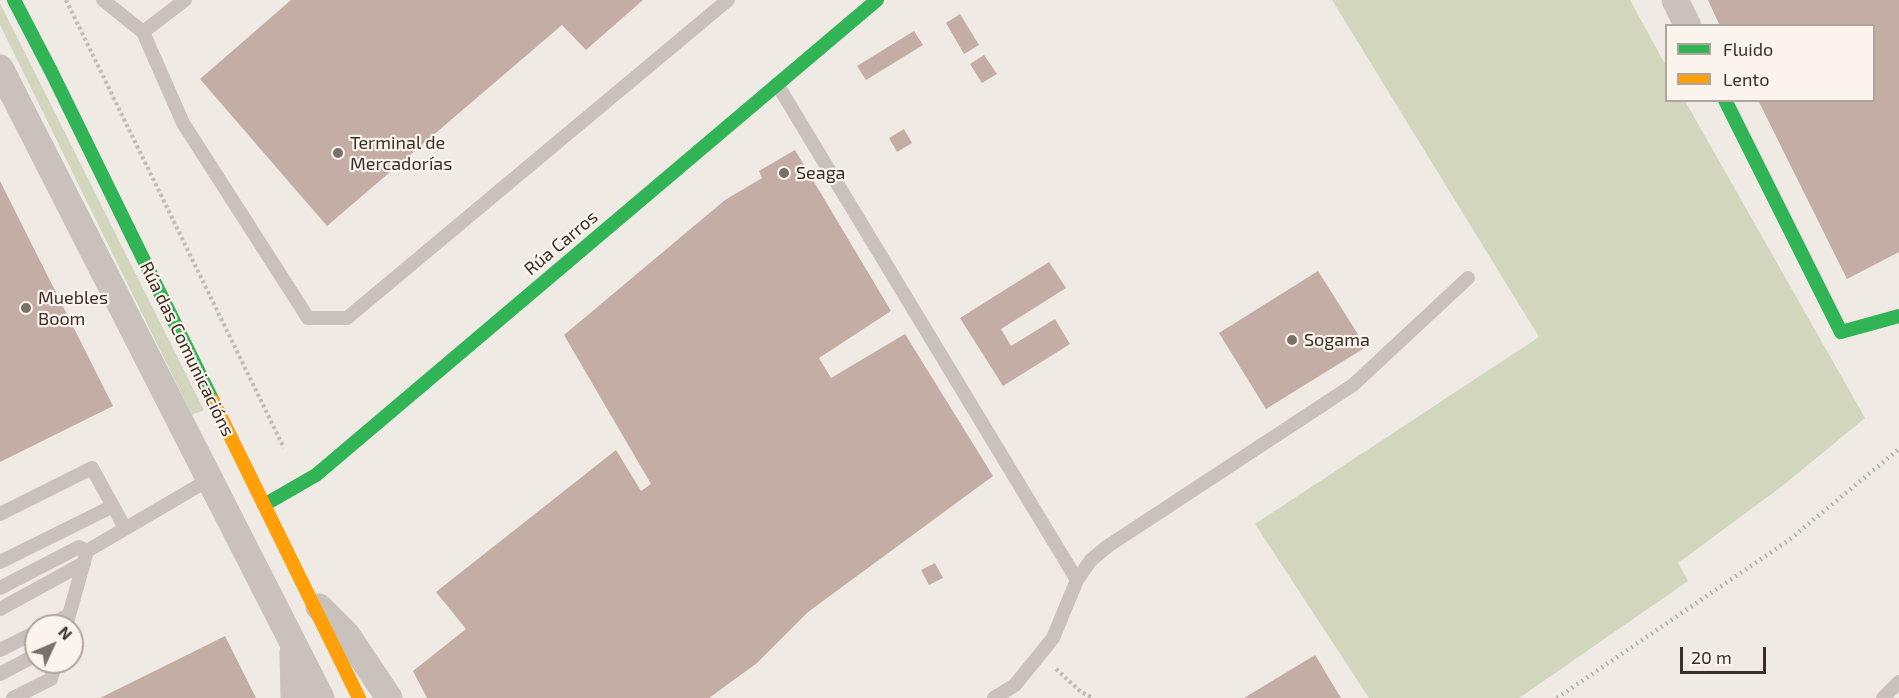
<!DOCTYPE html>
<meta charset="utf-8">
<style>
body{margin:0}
#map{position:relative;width:1899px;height:698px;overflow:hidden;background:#efeae4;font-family:"Exo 2",sans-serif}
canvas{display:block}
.legend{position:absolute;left:1665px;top:24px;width:210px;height:78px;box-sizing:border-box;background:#fbf4ec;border:2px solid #aea59e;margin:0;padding:8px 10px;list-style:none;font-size:18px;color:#3b2e29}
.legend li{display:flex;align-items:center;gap:12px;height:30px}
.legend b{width:30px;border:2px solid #aea59e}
.north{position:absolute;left:24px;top:614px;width:60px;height:60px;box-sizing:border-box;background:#fbf4ec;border:2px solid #aea59e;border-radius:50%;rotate:46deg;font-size:16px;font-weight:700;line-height:24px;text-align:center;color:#3b2e29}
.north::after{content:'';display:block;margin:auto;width:21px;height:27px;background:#7a706a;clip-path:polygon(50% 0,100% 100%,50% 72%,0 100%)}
.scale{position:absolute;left:1680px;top:647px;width:86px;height:27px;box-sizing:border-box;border:3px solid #3b2e29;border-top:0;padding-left:8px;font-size:18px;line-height:21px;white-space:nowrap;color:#3b2e29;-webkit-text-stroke:4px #fbf4ec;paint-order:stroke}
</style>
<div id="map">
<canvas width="1899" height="698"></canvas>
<ul class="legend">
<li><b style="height:8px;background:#30b455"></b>Fluido</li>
<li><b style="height:8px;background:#ff9f0a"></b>Lento</li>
</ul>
<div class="north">N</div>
<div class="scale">20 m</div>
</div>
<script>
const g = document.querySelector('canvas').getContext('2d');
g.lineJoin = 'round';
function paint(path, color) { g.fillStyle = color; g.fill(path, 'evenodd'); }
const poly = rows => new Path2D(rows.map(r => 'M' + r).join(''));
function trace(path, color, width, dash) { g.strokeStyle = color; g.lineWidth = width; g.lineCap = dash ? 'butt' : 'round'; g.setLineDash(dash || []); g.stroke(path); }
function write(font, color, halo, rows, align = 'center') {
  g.font = font + ' "Exo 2",sans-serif'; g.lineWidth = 4.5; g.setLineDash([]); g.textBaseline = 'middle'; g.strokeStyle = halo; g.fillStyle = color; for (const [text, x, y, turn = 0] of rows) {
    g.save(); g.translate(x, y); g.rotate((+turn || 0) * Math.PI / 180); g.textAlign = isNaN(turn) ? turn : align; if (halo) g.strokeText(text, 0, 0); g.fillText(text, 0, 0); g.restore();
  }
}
paint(poly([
 [1332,0,1630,0,1666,66,1666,100,1685,101,1865,418,1781,487,1678,563,1688,581,1519,698,1369,698,1255,524,1539,337],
 [0,3,204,410,192,415,0,25]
]), '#d1d6bd');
paint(poly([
 [291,0,643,0,586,50,562,25,327,226,200,79],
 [1708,0,1899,0,1899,252,1847,279,1758,100,1874,100,1874,26,1720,26],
 [960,14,979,45,964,54,946,23],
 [914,31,923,45,866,80,857,66],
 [984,55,997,74,982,83,970,64],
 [904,129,912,143,897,152,889,138],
 [795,150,891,311,819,358,831,378,905,334,993,476,808,612,757,663,709,698,427,698,413,671,466,629,436,592,616,450,641,491,651,484,564,335,725,200,762,178,759,171],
 [0,181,113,406,0,462],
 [1049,262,1066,288,1001,329,1011,346,1055,319,1070,344,1003,386,960,318],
 [1318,271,1366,347,1266,409,1219,333],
 [935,563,943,578,929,585,921,570],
 [225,636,256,698,100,698,197,650],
 [1315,655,1341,698,1244,698]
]), '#c4ada5');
trace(poly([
 [66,0,284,448],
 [1056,669,1081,692,1093,698]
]), '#c2bab4', 4, [3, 3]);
trace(poly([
 [103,0,143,32],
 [185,0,143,32,183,123,308,318,347,318,728,0],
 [777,84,1077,580],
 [0,514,92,468,125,528],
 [0,562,113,506],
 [0,588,79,547,87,551],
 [0,609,84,563],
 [48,626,69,615],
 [66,626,87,551,210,479],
 [0,650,36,632],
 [0,674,36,655],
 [13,698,51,679,56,662],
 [994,698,1015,685,1053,638,1077,580,1091,560,1108,546,1353,385,1468,278],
 [1883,698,1899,682]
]), '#c9c2bc', 14);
trace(poly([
 [1675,0,1688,26],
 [0,68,321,698],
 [319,607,347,635,389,698],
 [293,652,294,698]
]), '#c9c2bc', 27);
trace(poly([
 [14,0,51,71,213,401],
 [1725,100,1841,332,1899,316],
 [264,505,316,475,877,0]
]), '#30b455', 14);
trace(poly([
 [213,401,359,698]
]), '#ff9f0a', 14);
trace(poly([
 [1557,698,1789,540,1899,449]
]), '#b1aaa6', 4.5, [1.5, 4.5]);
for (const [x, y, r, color] of [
 [338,153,6,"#7a706a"],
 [784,173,6,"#7a706a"],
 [26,308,6,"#7a706a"],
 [1292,340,6,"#7a706a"]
]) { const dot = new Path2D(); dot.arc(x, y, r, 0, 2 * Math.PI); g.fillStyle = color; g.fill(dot); trace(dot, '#fbf4ec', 2); }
write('18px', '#3b2e29', '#fbf4ec', [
 ["Terminal de",350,143],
 ["Mercadorías",350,164],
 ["Seaga",796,173],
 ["Muebles",38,298],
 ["Boom",38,319],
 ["Sogama",1304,340]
], 'left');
write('18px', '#3b2e29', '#fbf4ec', [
 ["Rúa Carros",561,243,-40],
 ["Rúa das Comunicacións",187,349,64]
]);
</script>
